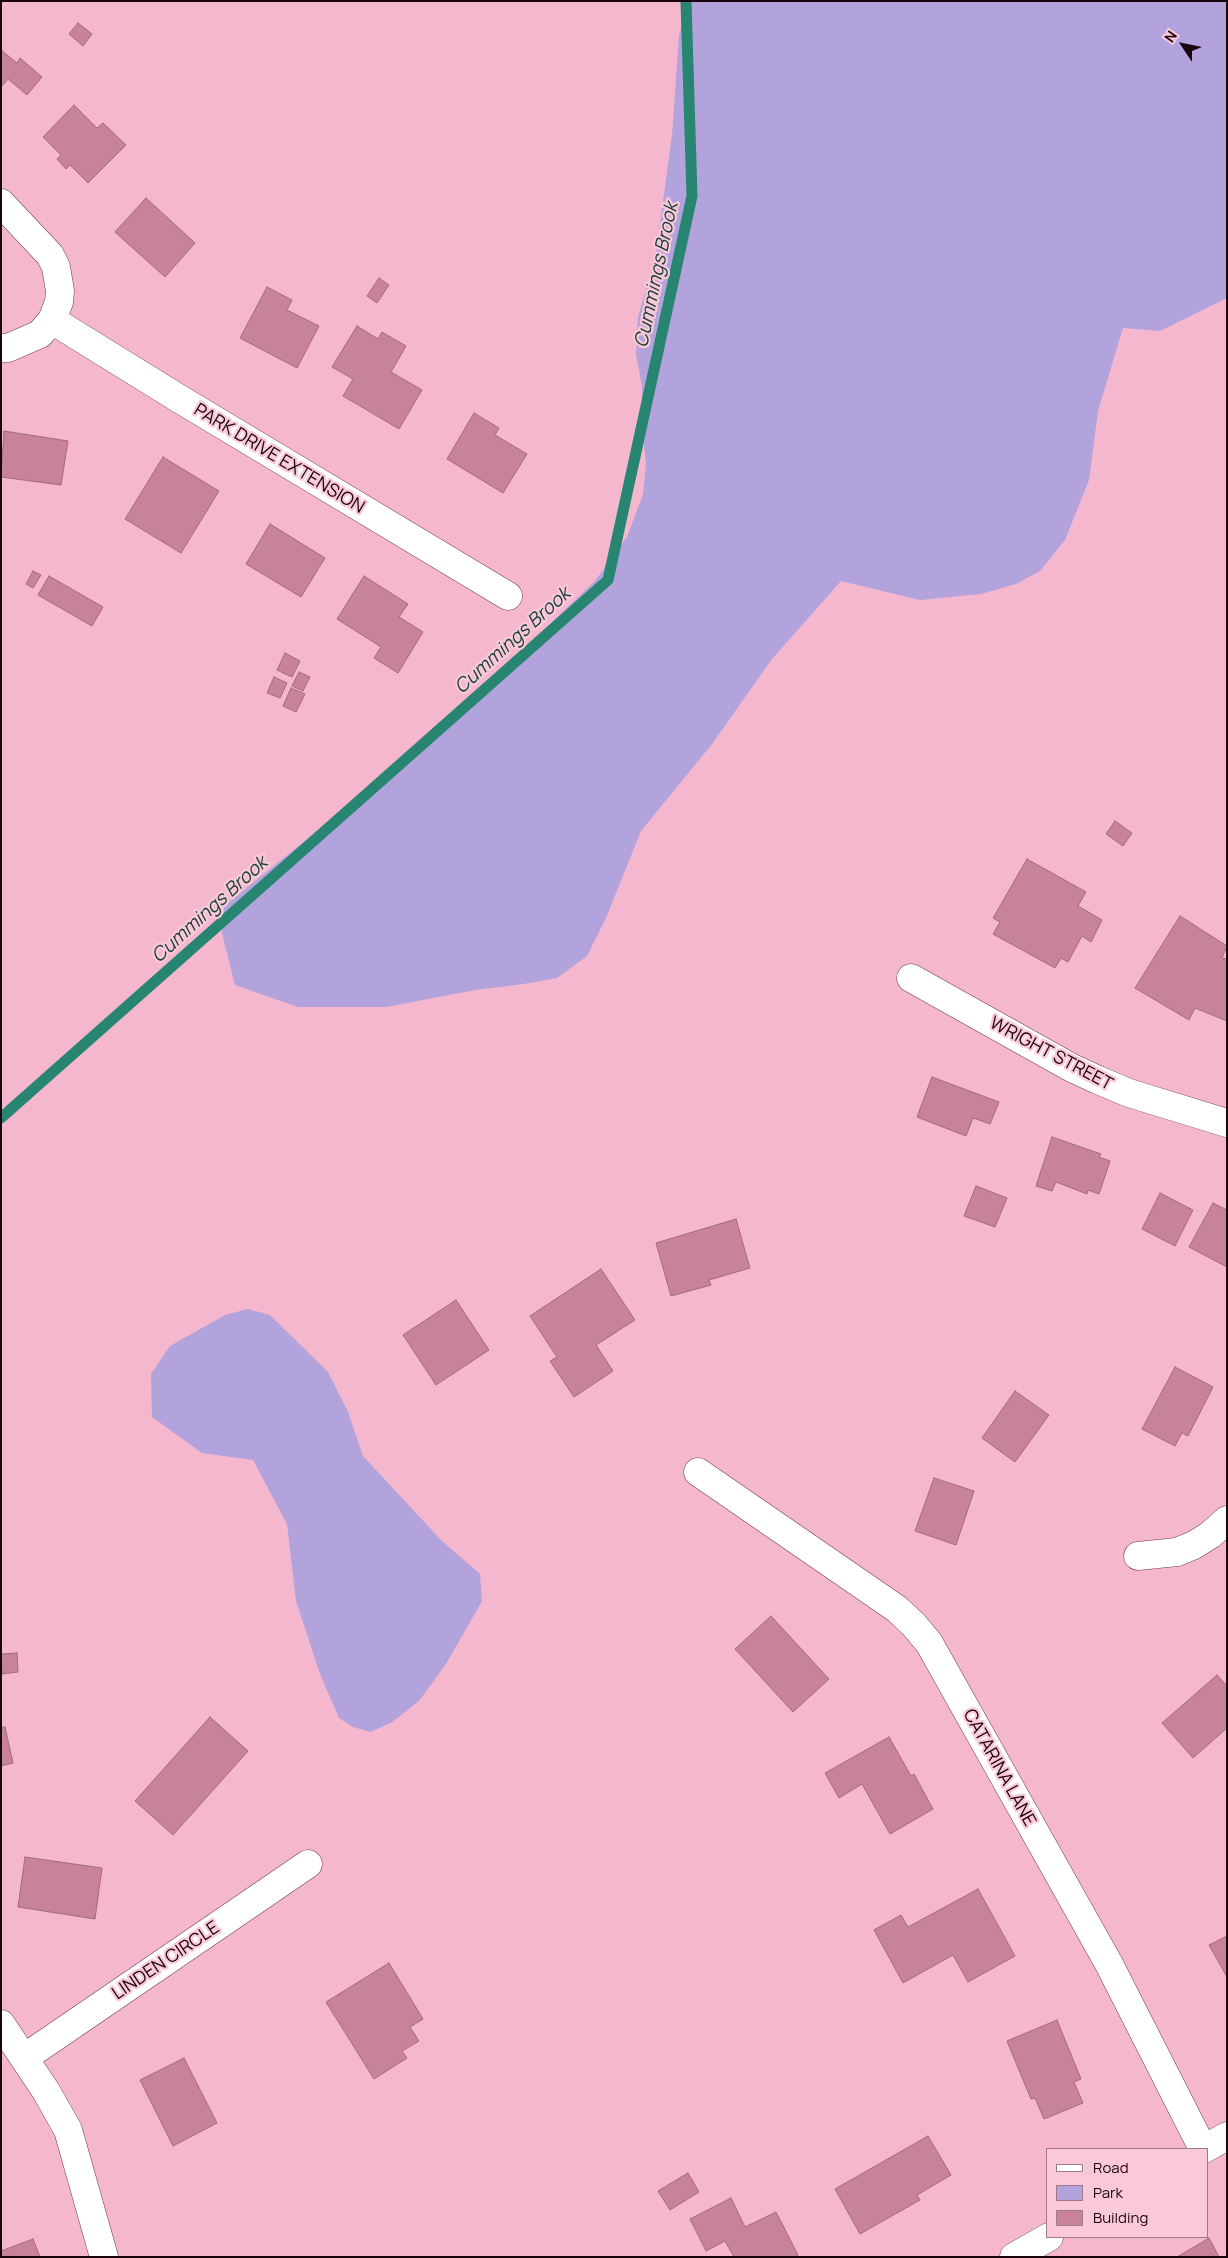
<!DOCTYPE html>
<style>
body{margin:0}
#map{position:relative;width:1228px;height:2258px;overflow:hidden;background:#f4b7cd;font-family:Manrope,sans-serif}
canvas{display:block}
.frame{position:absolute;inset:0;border:2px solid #18050d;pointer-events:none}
.legend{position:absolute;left:1046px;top:2148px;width:162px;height:90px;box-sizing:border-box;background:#fac8d9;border:1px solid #a07a87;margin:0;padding:6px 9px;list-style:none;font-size:15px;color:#18050d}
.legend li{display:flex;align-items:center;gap:10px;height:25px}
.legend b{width:25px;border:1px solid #a07a87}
.north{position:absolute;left:1158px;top:20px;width:50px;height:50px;-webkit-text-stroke:4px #fac8d9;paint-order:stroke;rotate:304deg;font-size:14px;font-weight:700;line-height:20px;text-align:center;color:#18050d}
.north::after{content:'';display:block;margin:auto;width:18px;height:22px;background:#18050d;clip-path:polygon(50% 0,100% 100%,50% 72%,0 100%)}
</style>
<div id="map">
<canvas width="1228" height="2258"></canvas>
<div class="frame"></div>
<ul class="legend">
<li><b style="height:6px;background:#fff"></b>Road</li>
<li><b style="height:14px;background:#b2a3dd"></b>Park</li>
<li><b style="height:14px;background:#c8829c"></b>Building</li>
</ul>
<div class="north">N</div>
</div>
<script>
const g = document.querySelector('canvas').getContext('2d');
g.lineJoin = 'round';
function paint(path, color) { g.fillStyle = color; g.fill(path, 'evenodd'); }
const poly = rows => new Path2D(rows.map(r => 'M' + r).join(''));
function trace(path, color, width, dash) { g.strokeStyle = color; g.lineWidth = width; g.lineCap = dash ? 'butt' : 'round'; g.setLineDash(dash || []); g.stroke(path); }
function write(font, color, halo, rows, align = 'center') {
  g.font = font + ' Manrope,sans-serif'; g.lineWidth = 4.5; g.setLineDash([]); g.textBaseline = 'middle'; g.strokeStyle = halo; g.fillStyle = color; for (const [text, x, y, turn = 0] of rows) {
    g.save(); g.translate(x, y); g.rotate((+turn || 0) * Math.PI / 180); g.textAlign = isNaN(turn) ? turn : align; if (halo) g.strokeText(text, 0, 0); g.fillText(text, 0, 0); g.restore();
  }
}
paint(poly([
 [689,1,1227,1,1227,298,1160,331,1123,328,1098,411,1089,480,1065,540,1040,571,1016,584,981,594,920,600,841,581,772,659,712,744,641,831,606,918,587,956,557,978,524,984,475,990,386,1007,298,1007,235,985,222,933,224,906,424,745,595,581,627,537,643,494,646,464,642,427,642,386,636,354,638,317,655,260,672,135,679,35],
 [248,1309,270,1315,328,1372,348,1412,363,1456,442,1541,480,1574,482,1601,446,1664,419,1701,391,1723,370,1732,353,1727,339,1718,320,1674,296,1601,287,1524,253,1460,202,1453,152,1417,151,1374,170,1346,225,1315]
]), '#b2a3dd');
trace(poly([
 [1,1118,608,580,692,196,686,1]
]), '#278571', 11);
const building = poly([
 [78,23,92,34,83,46,69,34,78,23],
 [1,50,17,63,20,58,42,77,27,95,8,79,1,87,1,50],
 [74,105,97,128,103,123,126,145,88,183,70,165,66,169,57,159,61,155,43,137,74,105],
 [146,198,195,243,165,277,115,232,146,198],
 [379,278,389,285,377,303,367,296,379,278],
 [267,287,292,300,287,310,319,326,297,368,240,338,267,287],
 [357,326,378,339,382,332,406,346,391,372,422,390,399,429,343,396,353,379,332,367,357,326],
 [474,413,499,428,495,435,527,454,503,493,447,459,474,413],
 [4,431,68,441,61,485,1,477,4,431],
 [163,457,219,491,181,553,125,519,163,457],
 [270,524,325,558,301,597,246,564,270,524],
 [33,571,41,575,33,588,26,584,33,571],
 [49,576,103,607,92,626,38,595,49,576],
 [364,576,408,604,399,617,423,632,398,673,374,658,381,647,337,619,364,576],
 [285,653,300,661,292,677,277,670,285,653],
 [299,672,310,677,303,691,292,686,299,672],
 [274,677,287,683,280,698,267,693,274,677],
 [291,688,305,694,296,712,283,706,291,688],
 [1115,821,1132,833,1123,846,1106,834,1115,821],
 [1027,859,1086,892,1078,906,1102,920,1091,942,1082,936,1068,962,1061,958,1055,968,993,934,1000,922,993,918,1027,859],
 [1180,916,1227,946,1222,958,1227,959,1227,1021,1195,1008,1189,1020,1135,988,1180,916],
 [932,1077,999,1102,990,1124,973,1118,966,1136,917,1117,932,1077],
 [1052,1137,1101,1154,1099,1157,1110,1161,1099,1194,1088,1190,1087,1194,1056,1182,1052,1191,1036,1186,1052,1137],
 [976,1186,1007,1198,995,1227,964,1216,976,1186],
 [1160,1193,1193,1210,1175,1246,1142,1229,1160,1193],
 [1213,1203,1227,1210,1227,1267,1189,1247,1213,1203],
 [736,1219,750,1268,709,1280,711,1285,671,1296,656,1243,736,1219],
 [601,1269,635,1320,596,1345,613,1371,574,1397,550,1361,557,1357,530,1316,601,1269],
 [456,1300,489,1350,436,1385,403,1335,456,1300],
 [1175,1367,1213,1387,1188,1436,1182,1433,1175,1446,1142,1429,1175,1367],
 [1015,1391,1049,1415,1015,1462,982,1438,1015,1391],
 [934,1478,974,1491,956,1545,915,1531,934,1478],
 [771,1616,829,1679,793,1712,735,1649,771,1616],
 [17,1653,18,1672,2,1674,1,1654,17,1653],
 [1217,1675,1227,1686,1227,1728,1193,1758,1162,1723,1217,1675],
 [210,1717,248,1751,173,1835,135,1801,210,1717],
 [5,1727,13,1763,1,1766,1,1728,5,1727],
 [889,1737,911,1776,914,1774,933,1809,890,1834,862,1784,839,1798,825,1773,889,1737],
 [25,1857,102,1868,95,1919,18,1907,25,1857],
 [978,1889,1015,1956,968,1982,953,1955,903,1983,874,1930,901,1915,908,1927,978,1889],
 [1227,1936,1227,1977,1209,1945,1227,1936],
 [389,1963,423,2019,410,2027,419,2041,402,2051,407,2058,374,2079,326,2002,389,1963],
 [1057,2020,1081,2079,1074,2082,1083,2103,1044,2119,1035,2098,1031,2099,1007,2041,1057,2020],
 [184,2058,217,2123,173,2146,140,2080,184,2058],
 [928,2136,951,2175,917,2195,920,2200,860,2234,835,2189,928,2136],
 [688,2173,699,2192,670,2210,658,2191,688,2173],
 [731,2198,745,2227,776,2212,798,2255,794,2257,734,2257,725,2241,706,2251,690,2219,731,2198],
 [1209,2238,1219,2257,1177,2257,1209,2238],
 [33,2239,40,2257,1,2257,1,2251,33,2239]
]);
paint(building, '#c8829c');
trace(building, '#a26a7f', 1);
const minor = poly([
 [1,203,50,255,56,267,60,291,59,302,52,320,40,334,8,348,1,348],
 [52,320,178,398,508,596],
 [911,978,1072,1068,1098,1080,1129,1093,1227,1123],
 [698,1472,897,1609,914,1625,929,1643,1109,1964,1203,2149],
 [1138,1556,1177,1552,1194,1545,1210,1535,1227,1520],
 [1,2024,46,2091,68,2130,104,2257],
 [24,2058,308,1864]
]);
const secondary = poly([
 [1204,2149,1227,2136],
 [1014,2257,1049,2237]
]);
trace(minor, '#6f3c50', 29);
trace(secondary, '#6f3c50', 29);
trace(minor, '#fff', 28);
trace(secondary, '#fff', 28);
write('18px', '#18050d', '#fac8d9', [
 ["PARK DRIVE EXTENSION",279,459,31],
 ["WRIGHT STREET",1051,1054,28],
 ["CATARINA LANE",999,1768,61],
 ["LINDEN CIRCLE",166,1961,-34]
]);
write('italic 19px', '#194138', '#fac8d9', [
 ["Cummings Brook",657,275,-78],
 ["Cummings Brook",513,641,-42],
 ["Cummings Brook",210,910,-42]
]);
</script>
